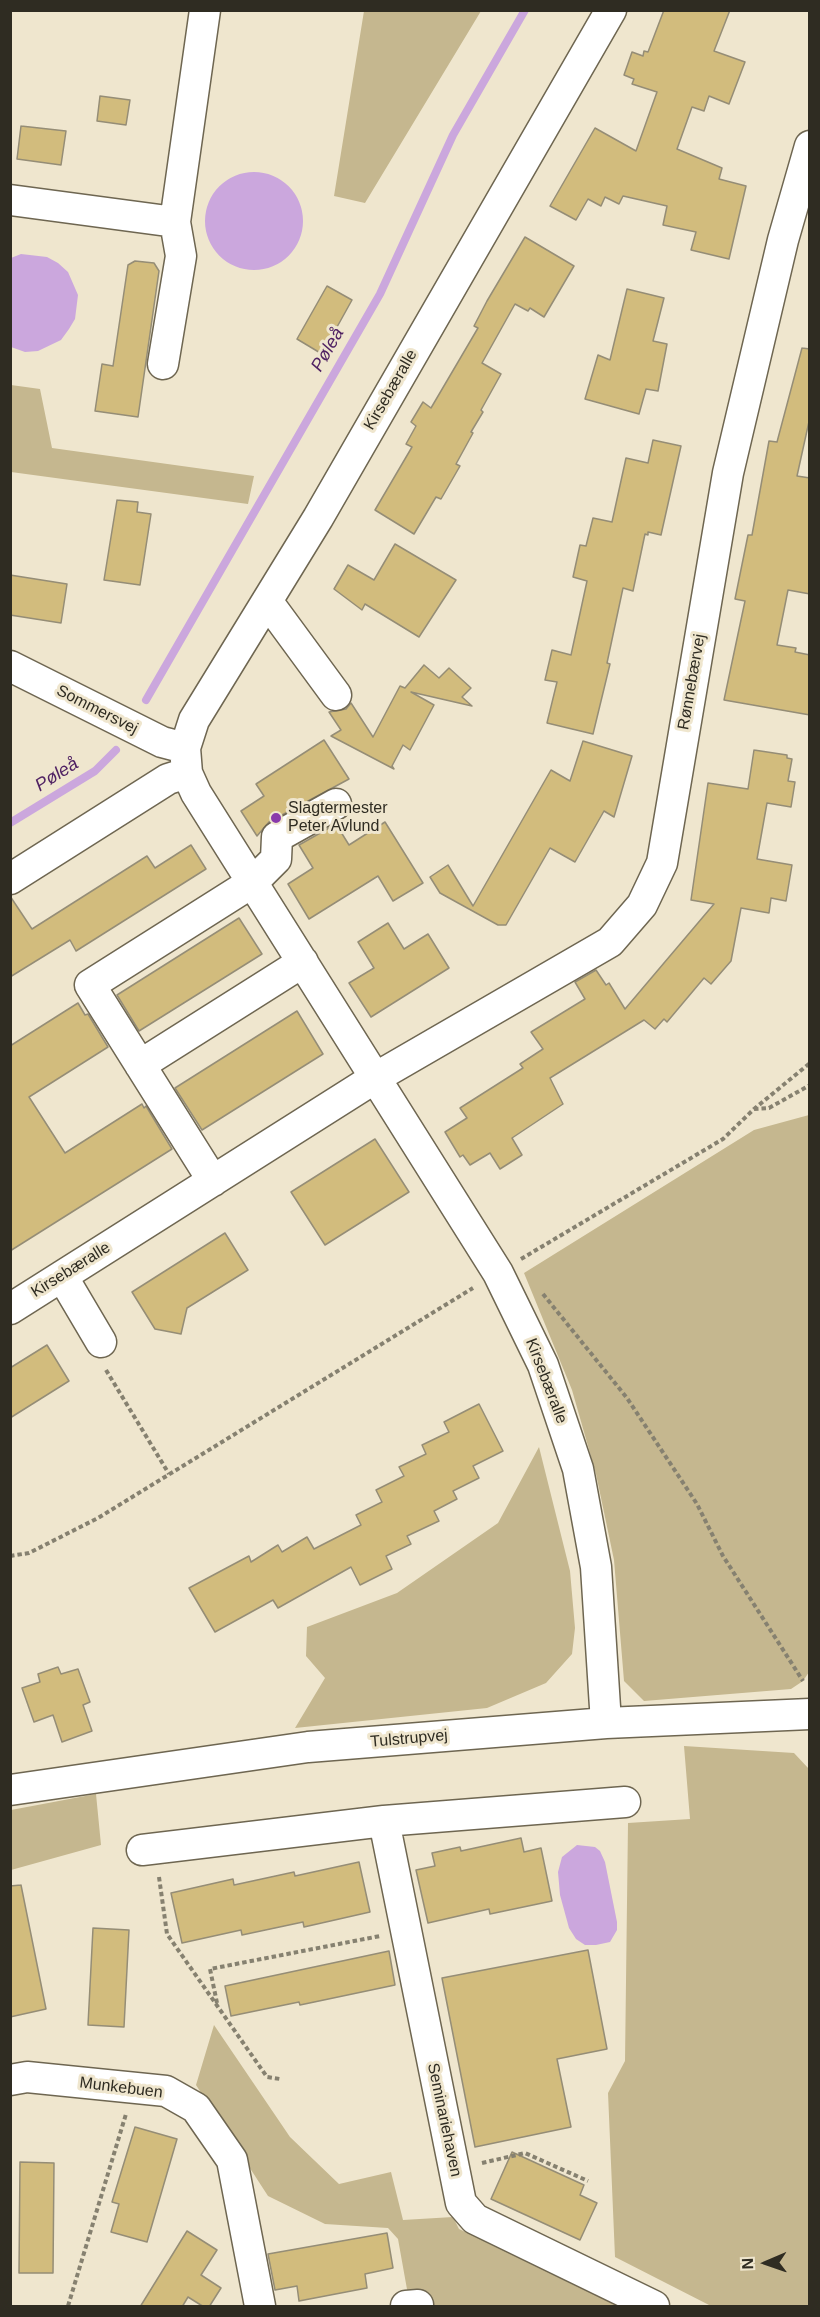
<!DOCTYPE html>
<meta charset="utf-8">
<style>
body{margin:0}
#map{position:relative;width:820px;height:2317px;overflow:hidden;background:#efe6ce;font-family:Arial,sans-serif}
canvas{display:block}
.frame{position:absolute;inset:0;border:12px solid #2f2c22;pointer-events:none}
.north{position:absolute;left:736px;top:2233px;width:60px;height:60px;-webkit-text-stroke:4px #efe6ce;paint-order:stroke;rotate:268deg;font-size:16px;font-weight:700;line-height:24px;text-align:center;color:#2f2c22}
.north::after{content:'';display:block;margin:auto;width:21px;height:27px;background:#2f2c22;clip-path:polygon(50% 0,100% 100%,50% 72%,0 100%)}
</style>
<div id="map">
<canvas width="820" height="2317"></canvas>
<div class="frame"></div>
<div class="north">N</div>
</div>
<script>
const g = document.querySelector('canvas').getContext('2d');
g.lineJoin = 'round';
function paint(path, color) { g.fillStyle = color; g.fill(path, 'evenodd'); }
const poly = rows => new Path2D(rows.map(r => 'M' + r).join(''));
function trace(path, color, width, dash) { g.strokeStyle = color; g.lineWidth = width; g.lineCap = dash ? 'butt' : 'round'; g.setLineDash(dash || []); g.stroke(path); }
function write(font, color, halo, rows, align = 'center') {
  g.font = font + ' Arial,sans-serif'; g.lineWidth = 6; g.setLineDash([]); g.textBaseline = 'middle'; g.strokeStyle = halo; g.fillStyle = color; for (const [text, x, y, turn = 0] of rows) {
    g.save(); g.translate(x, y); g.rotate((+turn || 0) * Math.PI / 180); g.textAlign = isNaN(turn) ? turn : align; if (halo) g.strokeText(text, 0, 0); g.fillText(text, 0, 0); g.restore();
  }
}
paint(poly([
 [364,11,481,11,365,203,334,196],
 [11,385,40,389,52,448,254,476,248,504,11,472],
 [809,1115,809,1672,803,1681,791,1689,644,1701,624,1681,614,1560,596,1474,572,1390,524,1273,754,1130],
 [539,1447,570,1571,575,1628,572,1654,546,1683,487,1708,295,1728,325,1678,306,1656,307,1627,397,1593,498,1523],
 [684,1746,794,1753,809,1769,809,2306,711,2306,615,2257,608,2093,625,2061,628,1823,690,1819],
 [96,1794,101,1845,11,1870,11,1810],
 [214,2025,290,2137,339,2184,391,2172,403,2220,453,2217,459,2229,625,2306,410,2306,398,2239,388,2228,325,2224,268,2196,196,2085]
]), '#c5b78f');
paint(poly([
 '205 221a49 49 0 1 1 98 0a49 49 0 1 1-98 0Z',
 [21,254,47,257,58,263,68,272,78,295,75,319,69,329,61,340,38,351,25,352,11,347,11,258],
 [577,1845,595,1847,600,1851,605,1862,617,1922,617,1930,610,1942,596,1945,585,1945,576,1939,569,1928,560,1895,558,1872,562,1857]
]), '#cba7dd');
trace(poly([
 [146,700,380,294,453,135,525,10],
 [10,823,95,771,116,750]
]), '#cba7dd', 8);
const building = poly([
 [664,10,730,10,714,51,745,62,729,104,709,96,704,111,692,107,677,149,722,168,719,179,746,186,729,259,691,250,696,232,663,225,667,206,623,196,619,204,605,197,601,206,588,199,576,220,550,206,595,128,636,151,657,92,632,84,634,79,624,75,632,52,643,56,644,51,648,52,664,10],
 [100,96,130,100,126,125,97,121,100,96],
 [21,126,66,131,61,165,17,159,21,126],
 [525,237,574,266,544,317,530,308,528,311,515,304,482,363,501,374,481,410,483,412,471,432,473,433,456,464,460,466,441,499,436,497,414,534,375,510,412,447,406,444,416,426,411,422,423,402,431,408,478,328,474,326,487,301,525,237],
 [135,261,154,263,159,271,138,417,95,411,102,364,113,366,128,265,135,261],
 [327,286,352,300,322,354,297,339,327,286],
 [627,289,664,298,653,341,667,344,658,391,646,389,639,414,585,399,598,355,610,360,627,289],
 [802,348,810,349,810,417,797,476,810,478,810,594,788,590,777,645,796,648,795,652,810,655,810,715,724,700,745,601,735,599,748,535,752,535,769,441,777,442,802,348],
 [653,440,681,446,661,535,648,532,648,535,645,534,633,591,623,588,607,663,610,664,593,734,547,723,557,682,545,680,552,650,571,655,587,581,573,577,580,545,586,546,593,518,612,522,626,458,648,463,653,440],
 [117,500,138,502,137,512,151,514,140,585,104,580,117,500],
 [395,544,456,580,419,637,365,604,362,610,334,589,348,565,374,580,395,544],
 [10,575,67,584,61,623,10,615,10,575],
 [424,665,439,678,449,668,471,688,462,697,472,706,411,692,434,705,410,750,403,745,392,766,394,769,331,736,341,730,329,712,346,709,351,703,373,737,400,686,405,688,424,665],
 [324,740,349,779,269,822,257,836,241,811,264,796,256,784,324,740],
 [583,741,632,756,614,817,604,811,575,862,550,848,506,925,498,925,440,893,430,877,448,865,473,906,551,770,570,781,583,741],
 [754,750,787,755,787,758,792,759,788,781,795,782,791,807,767,803,757,859,792,865,786,901,771,898,769,913,741,908,731,961,711,984,704,978,667,1022,664,1019,655,1029,644,1020,550,1078,563,1104,512,1138,522,1155,500,1169,490,1153,470,1165,463,1155,460,1157,445,1132,467,1118,460,1108,523,1068,520,1064,543,1049,531,1032,585,999,575,982,596,970,606,985,609,983,625,1009,714,904,691,900,708,783,748,789,754,750],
 [385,822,423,883,393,901,378,876,309,919,288,884,313,868,299,845,336,824,349,845,385,822],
 [191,845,206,869,76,951,70,940,10,977,10,896,32,929,147,856,155,868,191,845],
 [239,918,262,954,139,1031,117,995,239,918],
 [388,923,404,949,428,934,449,968,371,1017,349,983,374,968,358,942,388,923],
 [78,1003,85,1015,88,1014,108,1047,29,1097,65,1153,142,1104,144,1108,146,1106,172,1149,10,1251,10,1046,78,1003],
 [297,1011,323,1054,202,1130,175,1088,297,1011],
 [375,1139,409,1192,325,1245,291,1192,375,1139],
 [225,1233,248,1270,187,1308,181,1334,155,1329,132,1292,225,1233],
 [47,1345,69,1381,10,1418,10,1368,47,1345],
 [479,1404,503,1451,473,1466,479,1478,453,1491,457,1499,434,1511,439,1521,407,1536,411,1544,386,1556,392,1569,360,1585,351,1567,278,1608,273,1600,215,1632,189,1588,249,1556,251,1562,278,1545,282,1552,307,1537,314,1549,361,1525,356,1515,382,1502,376,1490,404,1476,399,1467,426,1454,422,1445,449,1432,444,1422,479,1404],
 [58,1667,61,1674,78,1669,90,1702,83,1705,92,1731,62,1742,53,1715,34,1722,22,1688,40,1682,38,1674,58,1667],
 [521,1838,524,1852,541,1848,552,1901,490,1914,489,1909,428,1923,416,1870,435,1866,432,1853,460,1847,461,1851,521,1838],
 [359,1862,370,1912,304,1927,303,1922,242,1935,241,1930,182,1943,171,1893,233,1879,234,1885,294,1872,295,1876,359,1862],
 [21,1885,46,2009,10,2017,10,1886,21,1885],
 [93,1928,129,1930,124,2027,88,2025,93,1928],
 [588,1950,607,2049,557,2059,571,2127,475,2147,442,1978,588,1950],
 [389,1951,395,1985,300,2005,299,2002,231,2016,225,1986,389,1951],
 [135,2127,177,2139,147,2242,111,2232,119,2204,112,2202,135,2127],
 [512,2152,584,2185,580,2195,597,2203,580,2240,491,2199,512,2152],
 [20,2162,54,2163,53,2273,19,2273,20,2162],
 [187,2231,217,2250,201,2275,221,2288,209,2307,204,2307,188,2297,182,2307,140,2307,187,2231],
 [387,2233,393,2268,365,2274,367,2288,299,2301,297,2286,275,2290,268,2254,387,2233]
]);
paint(building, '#d2bc7d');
trace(building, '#958d76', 1.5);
const minor = poly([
 [10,200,175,222,205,10],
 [163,364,181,256,175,222],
 [267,601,336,695],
 [10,666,162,742,185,748],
 [10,879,168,779,187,773],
 [140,1065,303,962],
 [213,1181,90,985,253,882,276,859,277,837,336,804],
 [62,1276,101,1342],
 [10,1309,375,1078,610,942,642,905,662,863,728,473,783,240,810,146],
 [606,1723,596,1567,578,1469,543,1365,498,1273,196,793,187,773,185,748,194,720,318,518,611,10],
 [10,1790,308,1747,606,1723,810,1714],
 [384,1821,461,2203,475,2219,654,2306],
 [142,1850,384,1821,625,1802],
 [10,2080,27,2077,166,2091,196,2108,232,2160,260,2306],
 [406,2306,418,2305]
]);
trace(minor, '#6e6651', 33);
trace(poly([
 [754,1109,769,1108,810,1085],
 [521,1259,723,1139,754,1109,810,1063],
 [543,1294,627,1398,697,1504,723,1556,803,1681],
 [106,1370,169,1474],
 [10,1556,29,1553,98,1518,473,1288],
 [159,1877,167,1934,267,2077,280,2079],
 [217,2003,210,1969,380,1936],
 [482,2163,525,2153,588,2181],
 [68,2306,126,2114]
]), '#868170', 4, [4.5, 3]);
trace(minor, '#fff', 30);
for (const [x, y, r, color] of [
 [276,818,6,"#893aab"]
]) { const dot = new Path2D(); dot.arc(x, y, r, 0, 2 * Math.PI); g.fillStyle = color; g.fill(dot); trace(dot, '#efe6ce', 2); }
write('16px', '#2f2c22', '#efe6ce', [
 ["Kirsebæralle",391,390,-60],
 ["Rønnebærvej",692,682,-80],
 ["Sommersvej",97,710,27],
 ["Kirsebæralle",71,1270,-32],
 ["Kirsebæralle",546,1381,69],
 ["Tulstrupvej",409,1739,-5],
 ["Munkebuen",121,2088,7],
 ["Seminariehaven",444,2120,78]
]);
write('16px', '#2f2c22', '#efe6ce', [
 ["Slagtermester",288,809],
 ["Peter Avlund",288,827]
], 'left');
write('italic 18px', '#502263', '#efe6ce', [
 ["Pøleå",328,350,-60],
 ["Pøleå",57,775,-32]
]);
</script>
